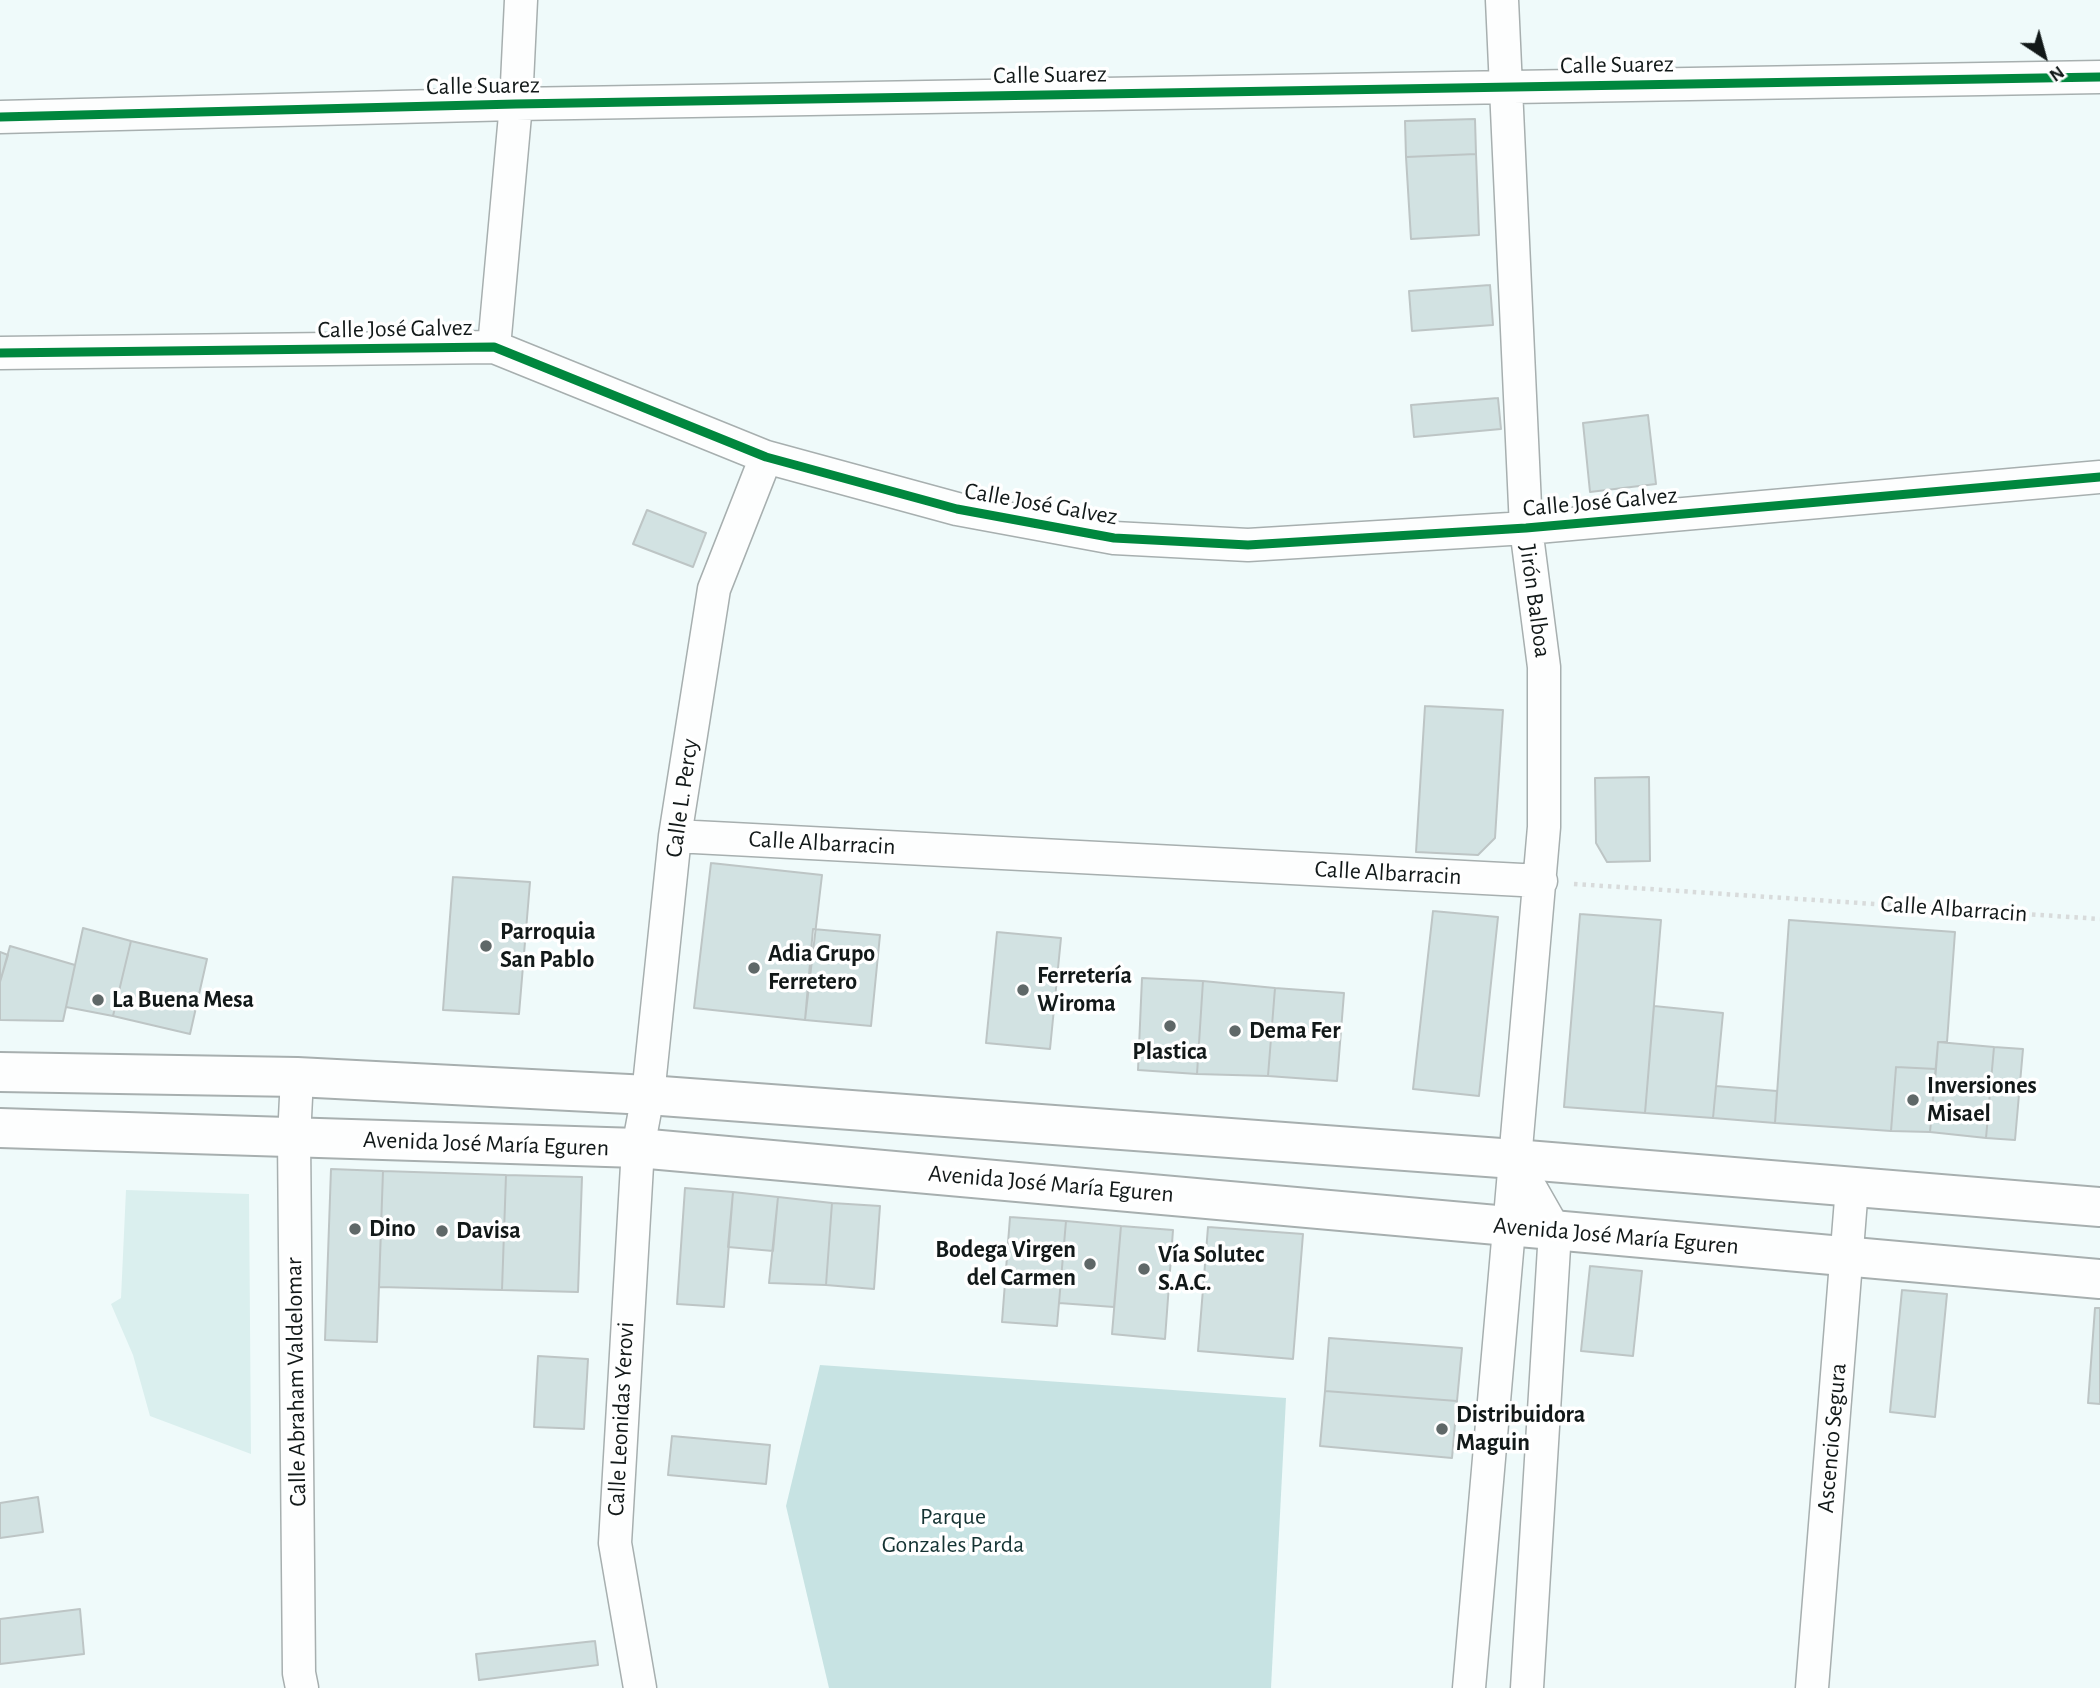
<!DOCTYPE html>
<meta charset="utf-8">
<style>
body{margin:0}
#map{position:relative;width:2100px;height:1688px;overflow:hidden;background:#effafa;font-family:"Alegreya Sans",sans-serif}
canvas{display:block}
.north{position:absolute;left:2009px;top:21px;width:70px;height:70px;-webkit-text-stroke:5px #fff;paint-order:stroke;rotate:144deg;font-size:19px;font-weight:700;line-height:28px;text-align:center;color:#121919}
.north::after{content:'';display:block;margin:auto;width:24px;height:32px;background:#121919;clip-path:polygon(50% 0,100% 100%,50% 72%,0 100%)}
</style>
<div id="map">
<canvas width="2100" height="1688"></canvas>
<div class="north">N</div>
</div>
<script>
const g = document.querySelector('canvas').getContext('2d');
g.lineJoin = 'round';
function paint(path, color) { g.fillStyle = color; g.fill(path, 'evenodd'); }
const poly = rows => new Path2D(rows.map(r => 'M' + r).join(''));
function trace(path, color, width, dash) { g.strokeStyle = color; g.lineWidth = width; g.lineCap = dash ? 'butt' : 'round'; g.setLineDash(dash || []); g.stroke(path); }
function write(font, color, halo, rows, align = 'center') {
  g.font = font + ' "Alegreya Sans",sans-serif'; g.lineWidth = 7; g.setLineDash([]); g.textBaseline = 'middle'; g.strokeStyle = halo; g.fillStyle = color; for (const [text, x, y, turn = 0] of rows) {
    g.save(); g.translate(x, y); g.rotate((+turn || 0) * Math.PI / 180); g.textAlign = isNaN(turn) ? turn : align; if (halo) g.strokeText(text, 0, 0); g.fillText(text, 0, 0); g.restore();
  }
}
paint(poly([
 [126,1190,249,1194,251,1454,150,1416,133,1355,111,1304,121,1298]
]), '#daefee');
paint(poly([
 [820,1365,1286,1398,1271,1688,829,1688,786,1506]
]), '#c7e3e3');
const building = poly([
 [1475,119,1476,154,1406,157,1405,121,1475,119],
 [1476,154,1479,235,1411,239,1406,157,1476,154],
 [1490,285,1493,325,1412,331,1409,291,1490,285],
 [1498,398,1501,429,1414,437,1411,405,1498,398],
 [1648,415,1656,484,1590,492,1583,423,1648,415],
 [647,510,706,533,693,567,633,544,647,510],
 [1425,706,1503,710,1495,838,1478,855,1416,852,1425,706],
 [1649,777,1650,861,1607,862,1596,843,1595,778,1649,777],
 [711,863,822,875,805,1020,694,1008,711,863],
 [453,877,530,882,519,1014,443,1010,453,877],
 [1433,911,1498,917,1479,1096,1413,1089,1433,911],
 [1580,914,1661,920,1645,1113,1564,1107,1580,914],
 [1789,920,1955,932,1947,1042,1938,1042,1936,1069,1896,1067,1891,1131,1775,1123,1789,920],
 [83,928,131,941,113,1016,66,1007,83,928],
 [813,929,880,935,871,1026,805,1020,813,929],
 [997,932,1061,938,1050,1049,986,1043,997,932],
 [131,941,207,959,190,1034,113,1016,131,941],
 [10,946,75,965,63,1021,0,1020,0,982,10,946],
 [0,952,8,955,0,982,0,952],
 [1142,978,1203,981,1197,1074,1138,1070,1142,978],
 [1203,981,1275,988,1268,1076,1197,1074,1203,981],
 [1275,988,1344,993,1337,1081,1268,1076,1275,988],
 [1654,1006,1723,1013,1713,1118,1645,1113,1654,1006],
 [1938,1042,1994,1047,1986,1138,1930,1132,1938,1042],
 [1994,1047,2023,1049,2015,1140,1986,1138,1994,1047],
 [1896,1067,1936,1069,1930,1132,1891,1131,1896,1067],
 [1716,1086,1777,1091,1775,1123,1713,1118,1716,1086],
 [331,1169,383,1171,377,1342,325,1340,331,1169],
 [383,1171,506,1175,502,1290,379,1287,383,1171],
 [506,1175,582,1177,578,1292,502,1290,506,1175],
 [685,1188,733,1192,724,1307,677,1304,685,1188],
 [733,1192,778,1197,773,1251,728,1247,733,1192],
 [778,1197,832,1203,826,1285,769,1283,778,1197],
 [832,1203,880,1206,874,1289,826,1285,832,1203],
 [1010,1217,1066,1221,1057,1326,1002,1322,1010,1217],
 [1066,1221,1121,1226,1114,1307,1059,1303,1066,1221],
 [1121,1226,1173,1230,1165,1339,1112,1334,1121,1226],
 [1208,1227,1303,1234,1293,1359,1198,1351,1208,1227],
 [1590,1266,1642,1271,1633,1356,1581,1351,1590,1266],
 [1902,1290,1947,1294,1935,1417,1890,1412,1902,1290],
 [2095,1308,2100,1308,2100,1404,2088,1403,2095,1308],
 [1329,1338,1462,1348,1457,1401,1325,1391,1329,1338],
 [538,1356,588,1359,584,1429,534,1427,538,1356],
 [1325,1391,1457,1401,1452,1458,1320,1446,1325,1391],
 [672,1436,770,1445,766,1484,668,1475,672,1436],
 [38,1497,43,1532,0,1538,0,1503,38,1497],
 [80,1609,84,1654,0,1664,0,1619,80,1609],
 [595,1641,598,1665,479,1680,476,1654,595,1641]
]);
paint(building, '#d2e2e2');
trace(building, '#bdc5c5', 2);
const street = poly([
 [0,117,516,104,2100,77],
 [494,347,516,104,521,0],
 [0,353,494,347,766,457,957,509,1114,538,1248,545,1526,528,2100,477],
 [675,836,1541,881],
 [297,1077,294,1138,299,1673,302,1688],
 [1514,1159,1555,1231,1527,1688],
 [640,1688,615,1543,638,1148,648,1095,675,836,714,589,766,457],
 [1469,1688,1544,827,1544,667,1526,528,1502,0],
 [1812,1688,1852,1187]
]);
const secondary = poly([
 [0,1072,297,1077,648,1095,1514,1159,2100,1207],
 [0,1128,638,1148,2100,1279]
]);
trace(street, '#a7afaf', 35);
trace(secondary, '#a7afaf', 42);
trace(poly([
 [1574,884,2100,919]
]), '#d8dbdb', 4.5, [3.5, 5]);
trace(street, '#fdfefe', 32);
trace(secondary, '#fdfefe', 38);
trace(poly([
 [0,117,516,104,2100,77],
 [0,353,494,347,766,457,957,509,1114,538,1248,545,1526,528,2100,477]
]), '#00873e', 9);
for (const [x, y, r, color] of [
 [486,946,7,"#5f6868"],
 [754,968,7,"#5f6868"],
 [1023,990,7,"#5f6868"],
 [98,1000,7,"#5f6868"],
 [1170,1026,7,"#5f6868"],
 [1235,1031,7,"#5f6868"],
 [1913,1100,7,"#5f6868"],
 [355,1229,7,"#5f6868"],
 [442,1231,7,"#5f6868"],
 [1090,1264,7,"#5f6868"],
 [1144,1269,7,"#5f6868"],
 [1442,1429,7,"#5f6868"]
]) { const dot = new Path2D(); dot.arc(x, y, r, 0, 2 * Math.PI); g.fillStyle = color; g.fill(dot); trace(dot, '#fff', 2.5); }
write('24px', '#121919', '#fff', [
 ["Calle Suarez",1617,65,-1],
 ["Calle Suarez",1050,75,-1],
 ["Calle Suarez",483,86,-1],
 ["Calle José Galvez",395,329,-1],
 ["Calle José Galvez",1600,502,-5],
 ["Calle José Galvez",1041,504,10],
 ["Jirón Balboa",1535,601,82],
 ["Calle L. Percy",682,798,-82],
 ["Calle Albarracin",822,843,3],
 ["Calle Albarracin",1388,873,3],
 ["Calle Albarracin",1954,909,4],
 ["Avenida José María Eguren",486,1144,2],
 ["Avenida José María Eguren",1051,1184,5],
 ["Avenida José María Eguren",1616,1236,5],
 ["Calle Abraham Valdelomar",296,1382,-91],
 ["Calle Leonidas Yerovi",621,1419,-87],
 ["Ascencio Segura",1832,1438,-85]
]);
write('bold 24px', '#121919', '#fff', [
 ["Parroquia",500,932],
 ["San Pablo",500,960],
 ["Adia Grupo",768,954],
 ["Ferretero",768,982],
 ["Ferretería",1037,976],
 ["Wiroma",1037,1004],
 ["La Buena Mesa",112,1000],
 ["Dema Fer",1249,1031],
 ["Plastica",1170,1052,"center"],
 ["Inversiones",1927,1086],
 ["Misael",1927,1114],
 ["Dino",369,1229],
 ["Davisa",456,1231],
 ["Bodega Virgen",1076,1250,"right"],
 ["del Carmen",1076,1278,"right"],
 ["Vía Solutec",1158,1255],
 ["S.A.C.",1158,1283],
 ["Distribuidora",1456,1415],
 ["Maguin",1456,1443]
], 'left');
write('24px', '#143333', '#fff', [
 ["Parque",953,1517],
 ["Gonzales Parda",953,1545]
]);
</script>
